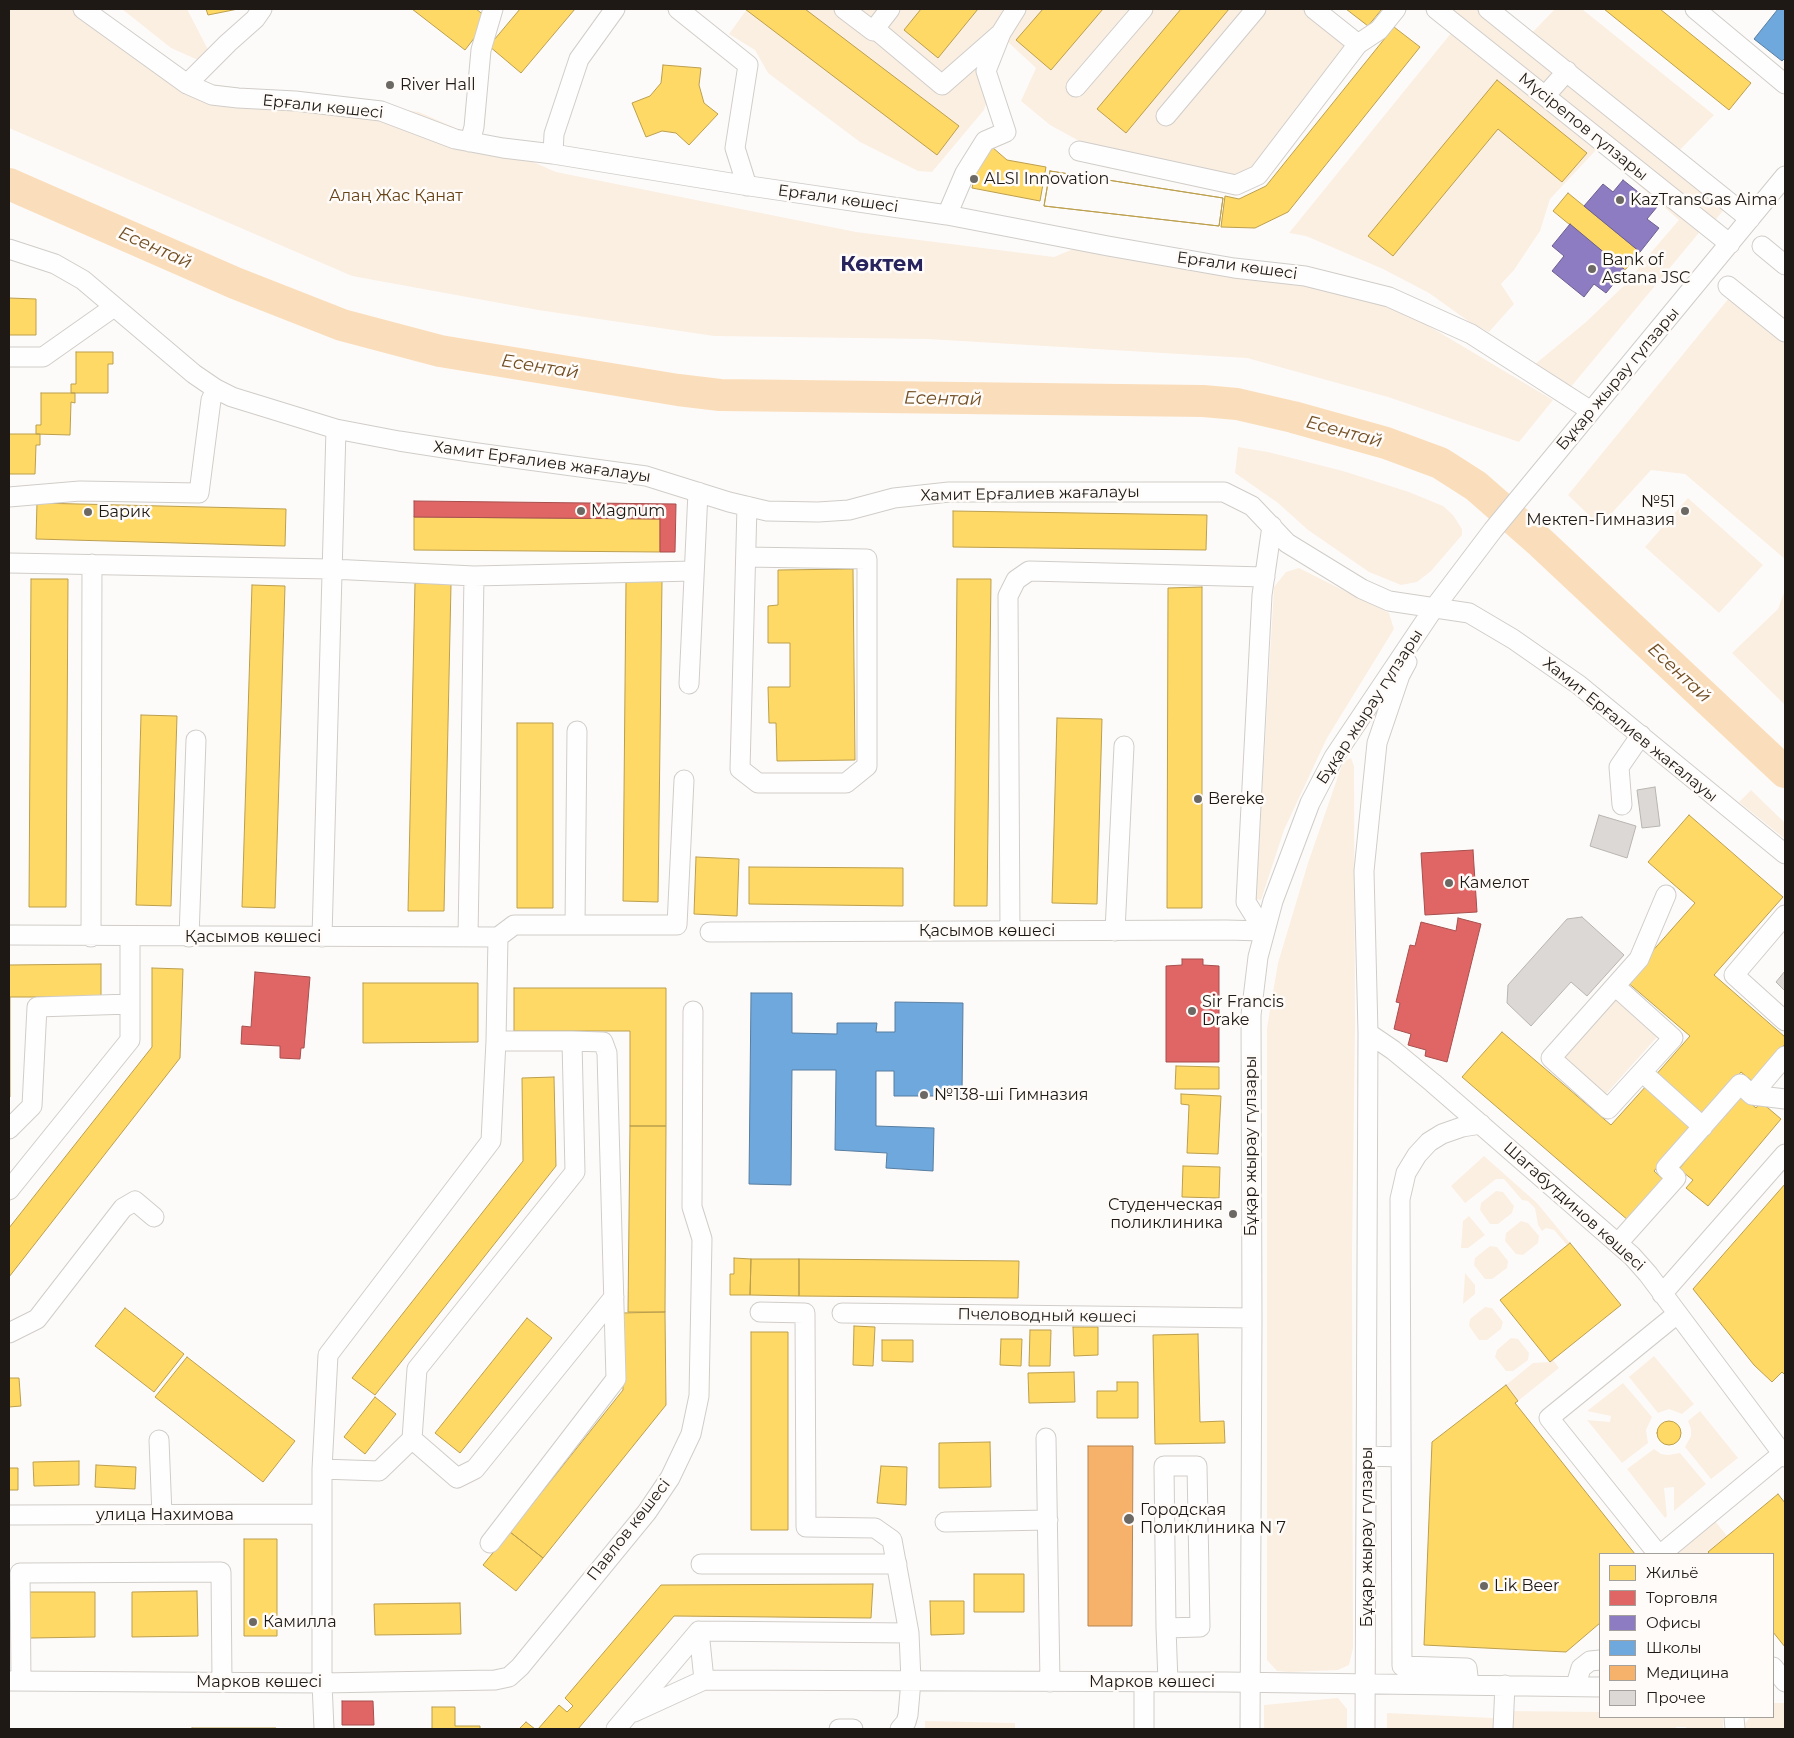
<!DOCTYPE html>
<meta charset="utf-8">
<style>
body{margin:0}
#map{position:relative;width:1794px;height:1738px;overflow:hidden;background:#fdfbf9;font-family:Montserrat,sans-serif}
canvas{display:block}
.frame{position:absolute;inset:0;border:10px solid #1e1914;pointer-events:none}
.legend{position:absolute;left:1599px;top:1553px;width:175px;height:165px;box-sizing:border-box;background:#fefbf8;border:1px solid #a4a19d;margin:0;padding:6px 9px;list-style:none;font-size:15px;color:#1e1914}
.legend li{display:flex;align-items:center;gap:10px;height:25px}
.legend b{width:25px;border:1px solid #a4a19d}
</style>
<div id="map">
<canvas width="1794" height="1738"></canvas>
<div class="frame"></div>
<ul class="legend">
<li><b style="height:14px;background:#ffd966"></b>Жильё</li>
<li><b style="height:14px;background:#e06666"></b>Торговля</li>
<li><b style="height:14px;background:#8e7cc3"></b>Офисы</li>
<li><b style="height:14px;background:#6fa8dc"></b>Школы</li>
<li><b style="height:14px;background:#f6b26b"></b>Медицина</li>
<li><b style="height:14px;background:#dbd8d5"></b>Прочее</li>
</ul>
</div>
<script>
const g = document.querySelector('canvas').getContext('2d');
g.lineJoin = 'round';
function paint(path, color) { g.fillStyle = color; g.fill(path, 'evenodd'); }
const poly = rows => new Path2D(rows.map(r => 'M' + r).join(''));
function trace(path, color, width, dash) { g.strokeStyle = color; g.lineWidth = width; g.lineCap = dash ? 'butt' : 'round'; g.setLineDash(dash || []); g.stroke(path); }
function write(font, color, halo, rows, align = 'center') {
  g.font = font + ' Montserrat,sans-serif'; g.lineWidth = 5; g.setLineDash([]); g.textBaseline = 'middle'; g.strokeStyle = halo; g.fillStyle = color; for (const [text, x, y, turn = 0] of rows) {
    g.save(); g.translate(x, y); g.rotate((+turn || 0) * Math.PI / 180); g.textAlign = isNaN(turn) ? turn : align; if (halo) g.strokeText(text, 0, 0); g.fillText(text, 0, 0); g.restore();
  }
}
paint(poly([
 [9,9,72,9,166,78,419,112,556,172,856,232,1054,257,1078,247,1389,297,1427,325,1553,400,1519,442,1388,397,1247,358,927,339,714,336,538,310,352,276,9,128],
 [122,9,187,9,218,69,171,48],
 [747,9,1312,9,1348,43,1250,169,1233,176,1101,153,1050,125,1021,101,1036,68,1008,42,988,31,972,48,993,81,984,110,932,172,918,171,860,142,768,73,755,50,729,34],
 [1436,9,1488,9,1526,39,1555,9,1582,9,1714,115,1673,157,1730,202,1709,228],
 [1452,32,1700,229,1698,234,1570,388,1534,365,1586,322,1633,277,1641,264,1679,220,1597,149,1550,199,1540,231,1514,270,1501,284,1514,304,1489,332,1471,323,1429,293,1383,269,1306,236,1289,233],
 [1729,298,1785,343,1785,559,1685,474,1651,470,1600,526,1568,495],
 [1238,447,1268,452,1343,471,1409,492,1443,506,1453,515,1462,529,1462,535,1431,571,1417,582,1401,585,1369,572,1308,530,1278,503,1235,473],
 [1688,498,1763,565,1719,613,1645,547],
 [1299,568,1389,613,1394,629,1327,738,1284,830,1261,900,1256,899,1274,587,1286,572],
 [1785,590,1785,705,1732,653,1778,609],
 [1351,758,1354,766,1355,1028,1352,1254,1353,1648,1349,1665,1338,1670,1289,1672,1277,1671,1267,1660,1267,1028,1278,963,1308,863,1343,762],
 [1751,790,1785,823,1785,839,1739,802],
 [1613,998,1657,1037,1606,1094,1562,1054],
 [1484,1156,1537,1203,1570,1243,1567,1245,1554,1230,1546,1228,1542,1231,1538,1225,1535,1208,1528,1201,1522,1200,1504,1179,1496,1179,1465,1203,1451,1186],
 [1496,1191,1503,1192,1514,1206,1512,1213,1498,1224,1490,1224,1480,1210,1481,1203],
 [1469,1216,1485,1235,1468,1248,1461,1248,1463,1221],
 [1521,1221,1528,1223,1539,1236,1538,1243,1523,1255,1516,1254,1505,1241,1506,1233],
 [1490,1246,1497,1247,1508,1261,1507,1268,1492,1279,1485,1279,1474,1265,1475,1258],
 [1465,1273,1475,1285,1475,1294,1463,1304],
 [1485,1307,1492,1308,1503,1322,1501,1329,1487,1340,1479,1340,1469,1326,1470,1319],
 [1511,1338,1518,1339,1529,1353,1528,1360,1513,1371,1506,1371,1495,1357,1497,1350],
 [1654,1356,1694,1404,1682,1414,1669,1409,1658,1413,1629,1377],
 [1553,1360,1559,1368,1518,1401,1506,1385,1533,1363,1550,1362],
 [1623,1383,1652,1417,1646,1430,1648,1443,1622,1463,1587,1420,1610,1422,1611,1416,1587,1411],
 [1700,1411,1738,1458,1711,1479,1685,1447,1691,1436,1691,1429,1688,1421],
 [1654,1449,1661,1454,1668,1455,1680,1453,1706,1484,1674,1511,1674,1487,1664,1488,1667,1516,1665,1518,1627,1469],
 [1715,1521,1727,1536,1708,1551,1710,1554,1676,1554],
 [1338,1698,1347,1709,1347,1729,1264,1729,1264,1705],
 [1773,1703,1785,1703,1785,1729,1744,1729,1744,1725,1750,1717,1773,1717],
 [1509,1711,1600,1712,1600,1717,1723,1717,1723,1729,1686,1729,1686,1727,1676,1727,1676,1729,1508,1729],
 [1387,1713,1493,1718,1493,1729,1387,1729],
 [925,1721,1015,1723,1015,1729,925,1729]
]), '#fbefe2');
const homes = poly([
 [206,9,238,9,208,15,206,9],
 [412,9,476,9,489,19,465,50,412,9],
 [520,9,575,9,521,73,489,46,520,9],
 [745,9,805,9,959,126,937,155,745,9],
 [921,9,978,9,938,58,904,30,921,9],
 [1043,9,1103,9,1051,70,1016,40,1043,9],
 [1181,9,1229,9,1126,133,1097,109,1181,9],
 [1346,9,1382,9,1368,26,1346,9],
 [1604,9,1660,9,1751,83,1729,110,1604,9],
 [1394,27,1420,47,1288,212,1255,228,1221,227,1225,196,1239,199,1266,186,1394,27],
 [663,65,701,68,699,85,704,103,718,114,689,145,676,133,662,131,646,137,632,103,650,96,661,83,663,65],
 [1497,80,1587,153,1562,182,1498,129,1393,256,1368,236,1497,80],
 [992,147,1007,160,1046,167,1040,201,972,188,974,179,969,175,992,147],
 [1050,171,1223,198,1219,226,1044,206,1050,171],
 [1050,171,1223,198,1219,226,1044,206,1050,171],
 [1568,193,1640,252,1625,270,1553,211,1568,193],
 [9,298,36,299,36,335,9,335,9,298],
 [76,352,113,352,113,364,108,364,108,393,71,393,71,384,76,384,76,352],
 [41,393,75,393,75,403,71,402,70,435,36,434,36,425,41,425,41,393],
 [9,434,40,434,40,445,36,445,35,474,9,474,9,434],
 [37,503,286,509,285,546,36,539,37,503],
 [953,511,1207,515,1206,550,953,547,953,511],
 [414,517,660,519,660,552,414,550,414,517],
 [853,569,855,760,777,761,776,723,769,723,768,687,790,687,790,643,768,643,768,606,778,605,778,570,853,569],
 [31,579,68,579,66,907,29,907,31,579],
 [957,579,991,579,987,906,954,906,957,579],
 [626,581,662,581,658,902,623,901,626,581],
 [415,583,451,584,444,911,408,911,415,583],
 [252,585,285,586,275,908,242,907,252,585],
 [1202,587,1202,908,1167,908,1168,588,1202,587],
 [141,715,177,716,171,906,136,905,141,715],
 [1057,718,1102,719,1097,904,1052,903,1057,718],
 [517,723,553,723,553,908,517,908,517,723],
 [1689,815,1783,897,1714,975,1785,1037,1785,1044,1752,1081,1741,1072,1700,1117,1654,1077,1690,1036,1626,981,1695,903,1648,862,1689,815],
 [696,857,739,859,737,916,694,914,696,857],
 [749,867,903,868,903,906,749,904,749,867],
 [101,964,101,997,10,997,10,1097,9,1097,9,965,101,964],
 [152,968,183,969,180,1058,9,1277,9,1228,152,1047,152,968],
 [363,983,478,983,478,1042,363,1043,363,983],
 [514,988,666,988,666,1126,630,1126,630,1031,514,1031,514,988],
 [1502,1032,1611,1125,1647,1085,1694,1125,1654,1171,1665,1181,1629,1221,1462,1077,1502,1032],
 [1176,1066,1219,1067,1219,1089,1175,1089,1176,1066],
 [554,1077,556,1166,375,1395,352,1378,523,1161,522,1078,554,1077],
 [1181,1094,1221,1096,1218,1154,1187,1153,1189,1105,1181,1104,1181,1094],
 [1741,1095,1756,1108,1761,1102,1781,1119,1708,1206,1686,1188,1693,1180,1679,1169,1741,1095],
 [630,1126,666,1126,665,1312,628,1312,630,1126],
 [1183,1166,1220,1167,1219,1198,1182,1197,1183,1166],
 [1785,1184,1785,1375,1782,1372,1772,1382,1754,1365,1693,1289,1785,1184],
 [1570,1243,1621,1305,1550,1362,1500,1300,1570,1243],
 [734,1258,751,1259,750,1295,730,1295,730,1274,734,1274,734,1258],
 [751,1259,799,1259,799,1296,750,1295,751,1259],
 [799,1259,1019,1261,1018,1298,799,1296,799,1259],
 [125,1308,184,1354,154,1392,95,1346,125,1308],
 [665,1312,666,1405,543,1558,510,1532,623,1390,622,1313,665,1312],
 [527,1318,552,1338,460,1453,435,1433,527,1318],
 [854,1326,875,1327,873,1366,853,1365,854,1326],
 [1073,1327,1098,1327,1098,1355,1074,1356,1073,1327],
 [1030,1330,1051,1330,1050,1366,1029,1366,1030,1330],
 [751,1332,788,1332,788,1530,751,1530,751,1332],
 [1198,1334,1200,1422,1224,1421,1225,1443,1155,1444,1153,1335,1198,1334],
 [1001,1339,1022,1339,1021,1366,1000,1365,1001,1339],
 [882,1340,913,1340,913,1362,882,1361,882,1340],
 [187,1357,295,1441,263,1482,155,1397,187,1357],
 [1074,1372,1075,1402,1029,1403,1028,1373,1074,1372],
 [9,1378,19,1378,21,1406,9,1407,9,1378],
 [1117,1382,1138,1382,1138,1418,1097,1418,1097,1391,1117,1391,1117,1382],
 [1506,1385,1518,1401,1515,1403,1635,1554,1600,1554,1600,1623,1566,1652,1424,1645,1432,1442,1506,1385],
 [375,1397,396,1414,365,1454,344,1437,375,1397],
 '1657 1433a12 12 0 1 1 24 0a12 12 0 1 1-24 0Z',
 [990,1442,991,1487,939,1488,939,1443,990,1442],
 [79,1461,79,1485,34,1486,33,1462,79,1461],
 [96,1465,136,1467,135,1489,95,1487,96,1465],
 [881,1466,907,1467,906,1505,877,1503,881,1466],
 [9,1468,18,1468,18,1490,9,1490,9,1468],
 [1778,1494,1785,1503,1785,1647,1773,1632,1773,1554,1710,1554,1708,1552,1778,1494],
 [510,1532,543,1558,516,1591,483,1565,510,1532],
 [244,1539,277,1539,277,1636,244,1636,244,1539],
 [974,1574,1024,1574,1024,1612,974,1612,974,1574],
 [873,1584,871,1618,674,1616,578,1729,538,1729,559,1705,567,1712,573,1706,565,1698,661,1585,873,1584],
 [197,1591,198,1636,132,1637,132,1592,197,1591],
 [30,1592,95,1592,95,1637,30,1638,30,1592],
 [930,1601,964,1601,964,1634,931,1635,930,1601],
 [460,1603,461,1634,375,1635,374,1604,460,1603],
 [432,1707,455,1707,455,1726,480,1726,480,1729,432,1729,432,1707],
 [526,1722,535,1729,519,1729,526,1722],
 [192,1728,276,1728,276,1729,192,1729,192,1728]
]);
paint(homes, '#ffd966');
trace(homes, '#bc9f4d', 1);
const shops = poly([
 [414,501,676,504,675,552,660,552,660,519,414,517,414,501],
 [1473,850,1477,912,1425,915,1421,853,1473,850],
 [1458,918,1481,924,1447,1062,1425,1056,1426,1050,1408,1045,1411,1034,1394,1029,1400,1003,1396,1002,1410,945,1415,946,1421,922,1456,931,1458,918],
 [1182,959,1203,959,1203,965,1219,966,1219,1062,1166,1062,1166,966,1182,965,1182,959],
 [255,972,310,977,304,1048,301,1048,300,1059,280,1058,280,1046,241,1044,242,1026,251,1027,255,972],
 [342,1701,373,1701,374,1725,342,1725,342,1701]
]);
paint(shops, '#e06666');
trace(shops, '#a64f4d', 1);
const offices = poly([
 [1623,180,1657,207,1647,219,1659,228,1640,252,1584,206,1603,184,1613,192,1623,180],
 [1570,224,1625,270,1606,293,1594,284,1584,297,1552,271,1564,256,1552,246,1570,224]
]);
paint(offices, '#8e7cc3');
trace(offices, '#6c5e8e', 1);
const schools = poly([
 [1778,9,1785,9,1785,58,1782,61,1754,39,1778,9],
 [751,993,792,993,792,1033,837,1034,837,1023,877,1023,876,1032,895,1032,895,1002,963,1003,962,1096,894,1096,894,1071,876,1071,876,1126,934,1128,933,1171,886,1168,887,1153,835,1150,836,1070,792,1070,791,1185,749,1184,751,993]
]);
paint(schools, '#6fa8dc');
trace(schools, '#577da0', 1);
const health = poly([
 [1088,1446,1133,1446,1132,1626,1088,1626,1088,1446]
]);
paint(health, '#f6b26b');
trace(health, '#b58451', 1);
trace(poly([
 [9,184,235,283,342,325,440,351,678,390,720,395,1203,401,1237,404,1293,417,1386,443,1440,463,1476,486,1541,543,1785,772]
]), '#fadebc', 32);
const building = poly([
 [1655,787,1660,826,1642,828,1637,790,1655,787],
 [1599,815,1636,826,1627,858,1590,846,1599,815],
 [1582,917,1624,955,1587,996,1571,982,1531,1026,1507,1003,1508,985,1567,919,1582,917],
 [1785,971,1785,991,1776,982,1785,971]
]);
paint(building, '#dbd8d5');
trace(building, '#b8b5b1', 1);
const minor = poly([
 [83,9,187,84,212,95,238,98,295,101,381,111,455,139,503,148,553,154,743,185,947,215,1108,246,1234,268,1305,276,1389,297,1471,334,1591,411],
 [678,9,748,65,735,148,747,186],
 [844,9,873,31,890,9],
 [1314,9,1358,44,1379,30,1396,9],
 [1436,9,1730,244],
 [1488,9,1750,219],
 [1695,9,1785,84],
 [875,29,942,85,999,35],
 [187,84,228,43,255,19,262,9],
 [1076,87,1143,9],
 [1545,96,1567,71],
 [1166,116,1256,9],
 [470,142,474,127,481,50,493,9],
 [1079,151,1236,185,1258,175,1358,44],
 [553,154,554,134,579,59,615,9],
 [947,215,965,173,985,141,1006,132,986,71,1001,33,1016,9],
 [1762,246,1785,265],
 [9,249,55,264,83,280,194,374,216,389,232,397,336,429,399,441,470,452,646,476,729,502,767,511,818,512,849,510,894,498,949,492,1224,492,1252,506,1287,543,1362,589,1389,601,1469,613,1513,639,1579,685,1785,854],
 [1728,286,1785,332],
 [9,357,43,357,114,307],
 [9,497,80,491,199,493,211,400,216,389],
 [746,557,867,559,867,766,846,783,758,783,740,769,747,506],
 [9,563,331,569,474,576,694,571],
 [689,684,698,492],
 [1622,805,1619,767,1641,735],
 [1785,915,1734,975,1785,1021],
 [575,925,577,731],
 [1010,931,1008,596,1016,580,1029,571,1265,577],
 [1115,931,1124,746],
 [1264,931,1246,902,1262,595,1272,526],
 [710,932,1226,930,1264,931],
 [9,935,498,937],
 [91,937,92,564],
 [189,937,196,740],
 [322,937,336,429],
 [468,937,474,576],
 [498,937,514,925,677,925,684,780],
 [1615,986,1673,1038,1608,1109,1551,1058,1639,959,1666,895],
 [1368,1033,1393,1050,1433,1083,1632,1256,1648,1274,1785,1457],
 [496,1041,572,1041],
 [1642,1072,1703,1127],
 [1752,1095,1785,1099],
 [9,1129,32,1106,37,1007,130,1004],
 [9,1190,130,1040,130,936],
 [1618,1243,1676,1178,1666,1168,1740,1084,1752,1095,1785,1056],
 [1662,1294,1785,1154],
 [760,1312,805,1313,806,1527,875,1528,892,1540,909,1633],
 [842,1313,1252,1318],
 [9,1333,37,1319,123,1208,135,1201,154,1217],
 [1046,1438,1050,1682],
 [412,1439,457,1478,475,1469,614,1297],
 [159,1440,162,1515],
 [1367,1456,1401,1457],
 [322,1469,379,1471,412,1439,417,1369,575,1172,572,1041,603,1042,607,1053,616,1379,490,1543],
 [9,1515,322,1514],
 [945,1522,1048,1520],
 [1658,1554,1549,1418,1677,1314],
 [1661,1554,1783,1453],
 [701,1564,897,1564],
 [1166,1628,1200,1627,1197,1466,1164,1466,1166,1628,1168,1682],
 [1773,1667,1785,1682],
 [704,1680,1226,1682,1600,1687],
 [9,1681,322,1683,495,1680,509,1677,520,1667,647,1512,670,1478,691,1434,699,1396,702,1239,692,1207,693,1011],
 [21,1681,20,1573,221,1572,222,1682],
 [1469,1685,1467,1668,1402,1666,1400,1199,1406,1173,1417,1155,1429,1142,1442,1134,1462,1127,1481,1124],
 [1576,1685,1581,1668,1590,1661,1600,1660],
 [634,1712,704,1680,699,1631],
 [1734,1717,1735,1729],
 [324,1729,322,1683,322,1469,328,1355,491,1141,496,1041,498,937],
 [616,1729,699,1631,909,1633,911,1681,908,1715,906,1722,900,1729],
 [839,1729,853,1729],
 [1144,1729,1144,1682],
 [1250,1729,1252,1318,1251,1015,1258,957,1273,901,1310,803,1334,757,1434,608,1493,530,1785,176],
 [1365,1729,1368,1033,1364,871,1377,743,1400,675,1407,662],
 [1503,1729,1505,1685]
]);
trace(minor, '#d0cdc9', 21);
trace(minor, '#fffefe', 19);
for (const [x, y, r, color] of [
 [390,85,5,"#6c6864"],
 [974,179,5,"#6c6864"],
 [1620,200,5,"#6c6864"],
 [1592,269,5,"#6c6864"],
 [581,511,5,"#6c6864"],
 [1685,511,5,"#6c6864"],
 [88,512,5,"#6c6864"],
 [1198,799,5,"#6c6864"],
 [1449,883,5,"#6c6864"],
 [1192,1011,5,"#6c6864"],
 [924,1095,5,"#6c6864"],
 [1233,1214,5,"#6c6864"],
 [1129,1519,6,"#6c6864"],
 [1484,1586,5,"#6c6864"],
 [253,1622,5,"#6c6864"]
]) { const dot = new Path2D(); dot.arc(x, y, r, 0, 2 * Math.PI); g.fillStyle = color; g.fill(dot); trace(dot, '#fefbf8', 2); }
write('16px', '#1e1914', '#fefbf8', [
 ["River Hall",400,85],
 ["ALSI Innovation",984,179],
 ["KazTransGas Aima",1630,200],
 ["Bank of",1602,260],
 ["Astana JSC",1602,278],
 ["№51",1675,502,"right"],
 ["Мектеп-Гимназия",1675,520,"right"],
 ["Magnum",591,511],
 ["Барик",98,512],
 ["Bereke",1208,799],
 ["Камелот",1459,883],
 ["Sir Francis",1202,1002],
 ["Drake",1202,1020],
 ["№138-ші Гимназия",934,1095],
 ["Студенческая",1223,1205,"right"],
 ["поликлиника",1223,1223,"right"],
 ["Городская",1140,1510],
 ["Поликлиника N 7",1140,1528],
 ["Lik Beer",1494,1586],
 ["Камилла",263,1622]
], 'left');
write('16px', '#1e1914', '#fefbf8', [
 ["Ерғали көшесі",323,107,6],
 ["Мүсірепов гүлзары",1583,127,39],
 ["Ерғали көшесі",838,199,8],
 ["Ерғали көшесі",1237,266,8],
 ["Бұқар жырау гүлзары",1618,379,-50],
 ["Хамит Ерғалиев жағалауы",542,462,8],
 ["Хамит Ерғалиев жағалауы",1030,494,-1],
 ["Бұқар жырау гүлзары",1370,707,-57],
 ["Хамит Ерғалиев жағалауы",1630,730,39],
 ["Қасымов көшесі",987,931],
 ["Қасымов көшесі",253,937],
 ["Бұқар жырау гүлзары",1251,1146,-90],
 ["Шагабутдинов көшесі",1574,1207,42],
 ["Пчеловодный көшесі",1047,1316,1],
 ["улица Нахимова",165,1515],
 ["Павлов көшесі",629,1530,-52],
 ["Бұқар жырау гүлзары",1367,1537,-90],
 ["Марков көшесі",259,1682],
 ["Марков көшесі",1152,1682]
]);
write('16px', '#654317', '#fefbf8', [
 ["Алаң Жас Қанат",396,196]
]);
write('italic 18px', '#704d22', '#fefbf8', [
 ["Есентай",155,248,24],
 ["Есентай",540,367,9],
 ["Есентай",943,399,1],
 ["Есентай",1344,432,15],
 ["Есентай",1679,673,43]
]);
write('bold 21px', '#26235d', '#fefbf8', [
 ["Көктем",882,265]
]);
</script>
